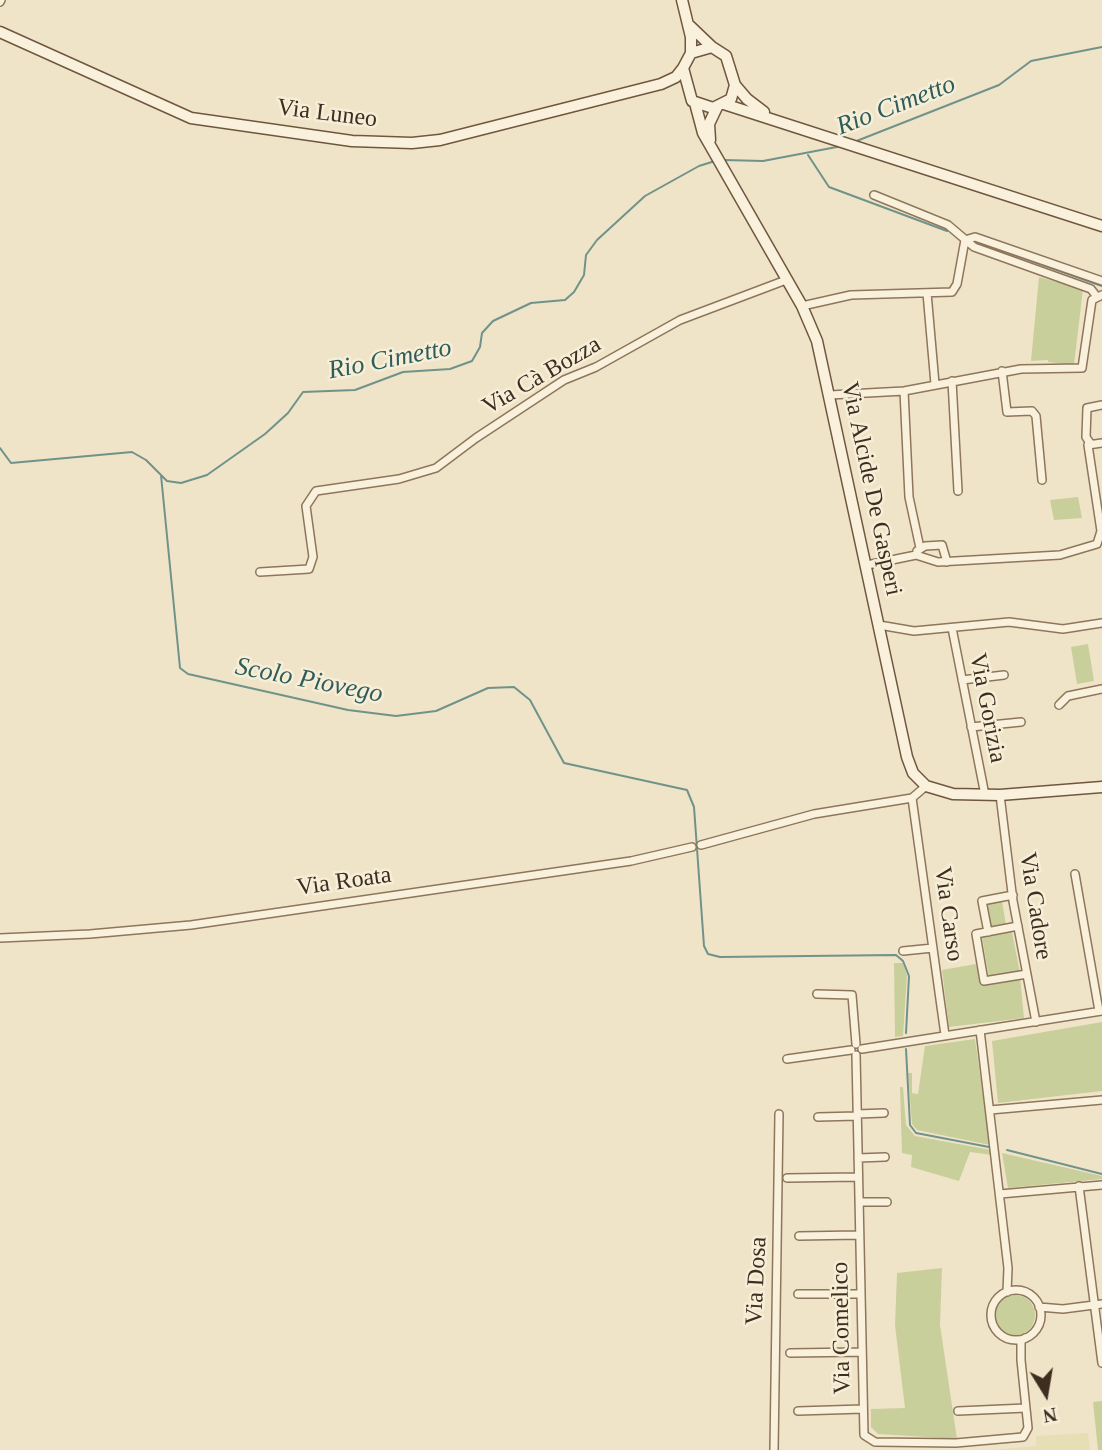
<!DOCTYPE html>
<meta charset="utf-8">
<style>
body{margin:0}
#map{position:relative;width:1102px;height:1450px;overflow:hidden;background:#f0e4c8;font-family:"Times New Roman",serif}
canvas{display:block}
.north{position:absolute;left:1011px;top:1359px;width:70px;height:70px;-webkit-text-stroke:5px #f7eed8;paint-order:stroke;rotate:169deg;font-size:19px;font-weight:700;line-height:28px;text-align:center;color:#3d2e20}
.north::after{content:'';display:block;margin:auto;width:24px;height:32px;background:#3d2e20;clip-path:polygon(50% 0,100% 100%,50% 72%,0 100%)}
</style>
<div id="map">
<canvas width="1102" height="1450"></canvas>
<div class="north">N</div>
</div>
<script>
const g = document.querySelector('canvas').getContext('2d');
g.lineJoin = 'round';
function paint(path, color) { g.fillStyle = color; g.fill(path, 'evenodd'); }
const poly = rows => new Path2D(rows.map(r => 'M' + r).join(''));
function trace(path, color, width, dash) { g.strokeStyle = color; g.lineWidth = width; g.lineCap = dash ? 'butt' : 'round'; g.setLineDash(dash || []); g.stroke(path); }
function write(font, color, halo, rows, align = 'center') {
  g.font = font + ' "Times New Roman",serif'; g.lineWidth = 5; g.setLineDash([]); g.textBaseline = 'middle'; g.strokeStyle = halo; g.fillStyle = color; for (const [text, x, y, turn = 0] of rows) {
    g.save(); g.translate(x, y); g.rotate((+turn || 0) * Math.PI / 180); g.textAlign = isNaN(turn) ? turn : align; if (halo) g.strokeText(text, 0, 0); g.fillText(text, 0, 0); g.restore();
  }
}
paint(poly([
 [1088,1433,1090,1450,992,1450,1036,1446,1036,1436]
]), '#e6deb5');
paint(poly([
 [1039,277,1083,289,1074,365,1048,362,1048,360,1031,361],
 [1078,497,1082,518,1054,520,1050,500],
 [1088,644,1094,681,1077,684,1071,647],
 [1002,901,1006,925,990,928,987,904],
 [1012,932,1020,973,989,978,982,937],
 [894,963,903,963,907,975,903,1036,895,1037],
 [976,964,980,984,1020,977,1024,1018,949,1027,942,970],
 [1102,1022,1102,1091,998,1103,992,1041],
 [975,1039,990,1145,917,1130,912,1124,908,1073,912,1073,912,1093,918,1094,925,1046],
 [900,1087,903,1087,906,1125,915,1136,991,1150,992,1155,970,1152,959,1181,911,1167,912,1155,902,1153],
 [1002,1153,1102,1176,1102,1179,1008,1188],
 [942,1268,940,1325,957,1439,878,1434,871,1427,871,1409,905,1408,895,1325,897,1273],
 '995 1315a20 20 0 1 1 40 0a20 20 0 1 1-40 0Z',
 [1102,1401,1102,1450,1098,1450,1093,1402]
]), '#c9cf9b');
trace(poly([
 [854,142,999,85,1031,61,1102,47],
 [808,155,829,187,947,231],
 [724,160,763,161,842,146],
 [975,241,1102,286],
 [0,448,11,463,132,452,146,460,167,481,181,483,207,475,265,434,288,413,303,392,355,390,403,372,450,369,472,361,480,347,482,333,493,321,531,303,565,300,574,292,584,275,586,255,597,240,645,196,699,166,715,161],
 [161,475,180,668,188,674,348,710,396,716,436,711,488,688,514,687,530,700,564,763,687,790,694,807,704,946,708,954,720,957,896,955,903,961,909,976,906,1033],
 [906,1049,910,1125,916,1133,989,1147],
 [1007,1150,1102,1174]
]), '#6f938a', 2);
const street = poly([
 [0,2,1,0],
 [874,195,948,225,974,247,1091,289,1097,297],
 [965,240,975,237,1102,281],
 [927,293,935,384],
 [802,306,851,295,952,292,957,284,965,240],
 [1002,371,1007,412,1032,411,1036,416,1042,480],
 [952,381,958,491],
 [904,391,909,497,920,548],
 [830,395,904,391,1021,369,1082,368,1092,300,1102,295],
 [1090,443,1086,437,1087,408,1102,405],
 [917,551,925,546,942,545,947,562],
 [867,565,916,555,938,562,1060,555,1097,544,1101,531,1088,445,1102,443],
 [260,572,309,569,313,557,306,506,316,491,399,479,436,468,476,438,564,380,596,367,680,320,786,280],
 [879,625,914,631,1009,622,1063,629,1102,623],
 [952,628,985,795],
 [962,680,1004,675],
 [1059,705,1068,696,1102,689],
 [971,727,1021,722],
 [1000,795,1013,901,1036,1022],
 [912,798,945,1035],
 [701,845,814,814,912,798,926,786],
 [1075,874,1099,1011],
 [1018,926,976,934,984,981,1027,974],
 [988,932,982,901,1013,895],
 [0,938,90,934,191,925,631,861,692,847],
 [903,951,933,948],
 [817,994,852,995,856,1044],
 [980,1030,1008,1268,1007,1292],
 [862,1049,1102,1011],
 [856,1055,864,1435,875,1442,956,1443,1023,1437,1028,1428,1021,1360,1021,1341,1025,1338],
 [787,1059,851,1050],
 [990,1110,1102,1100],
 [857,1114,884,1113],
 [818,1117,857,1116],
 [858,1158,885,1157],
 [787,1178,858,1177],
 [1079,1186,1102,1363],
 [1000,1194,1102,1185],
 [859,1202,887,1202],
 [799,1236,859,1235],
 '991 1315a25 25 0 1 1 50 0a25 25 0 1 1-50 0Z',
 [798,1294,860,1294],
 [1039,1307,1063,1309,1102,1304],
 [790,1353,861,1352],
 [798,1411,863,1409],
 [958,1411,1026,1408],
 [774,1450,779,1114]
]);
const secondary = poly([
 [682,0,691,37,691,53],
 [690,26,712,47],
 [0,32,191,118,352,141,412,143,440,140,661,84,676,77,683,68],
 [712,47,726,56,735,85,731,99,713,108,692,101,683,68,691,53,712,47],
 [735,85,747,99,764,112],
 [695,103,703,133,802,306,817,341,907,757,913,773,926,786,953,794,1000,795,1102,787],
 [724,104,1102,226],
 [710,140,709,124,717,107]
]);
trace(street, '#8d765c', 10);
trace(secondary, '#6f573f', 13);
trace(street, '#faf1dc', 7);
trace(secondary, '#faf1dc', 10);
write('24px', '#3d2e20', '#f7eed8', [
 ["Via Luneo",327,114,7],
 ["Via Cà Bozza",542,376,-30],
 ["Via Alcide De Gasperi",871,489,78],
 ["Via Gorizia",987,708,79],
 ["Via Roata",344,882,-8],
 ["Via Cadore",1035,906,81],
 ["Via Carso",948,914,82],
 ["Via Dosa",757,1281,-87],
 ["Via Comelico",842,1328,-91]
]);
write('italic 26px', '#2f5d5a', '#f7eed8', [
 ["Rio Cimetto",896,106,-21],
 ["Rio Cimetto",390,360,-11],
 ["Scolo Piovego",309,681,11]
]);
</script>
